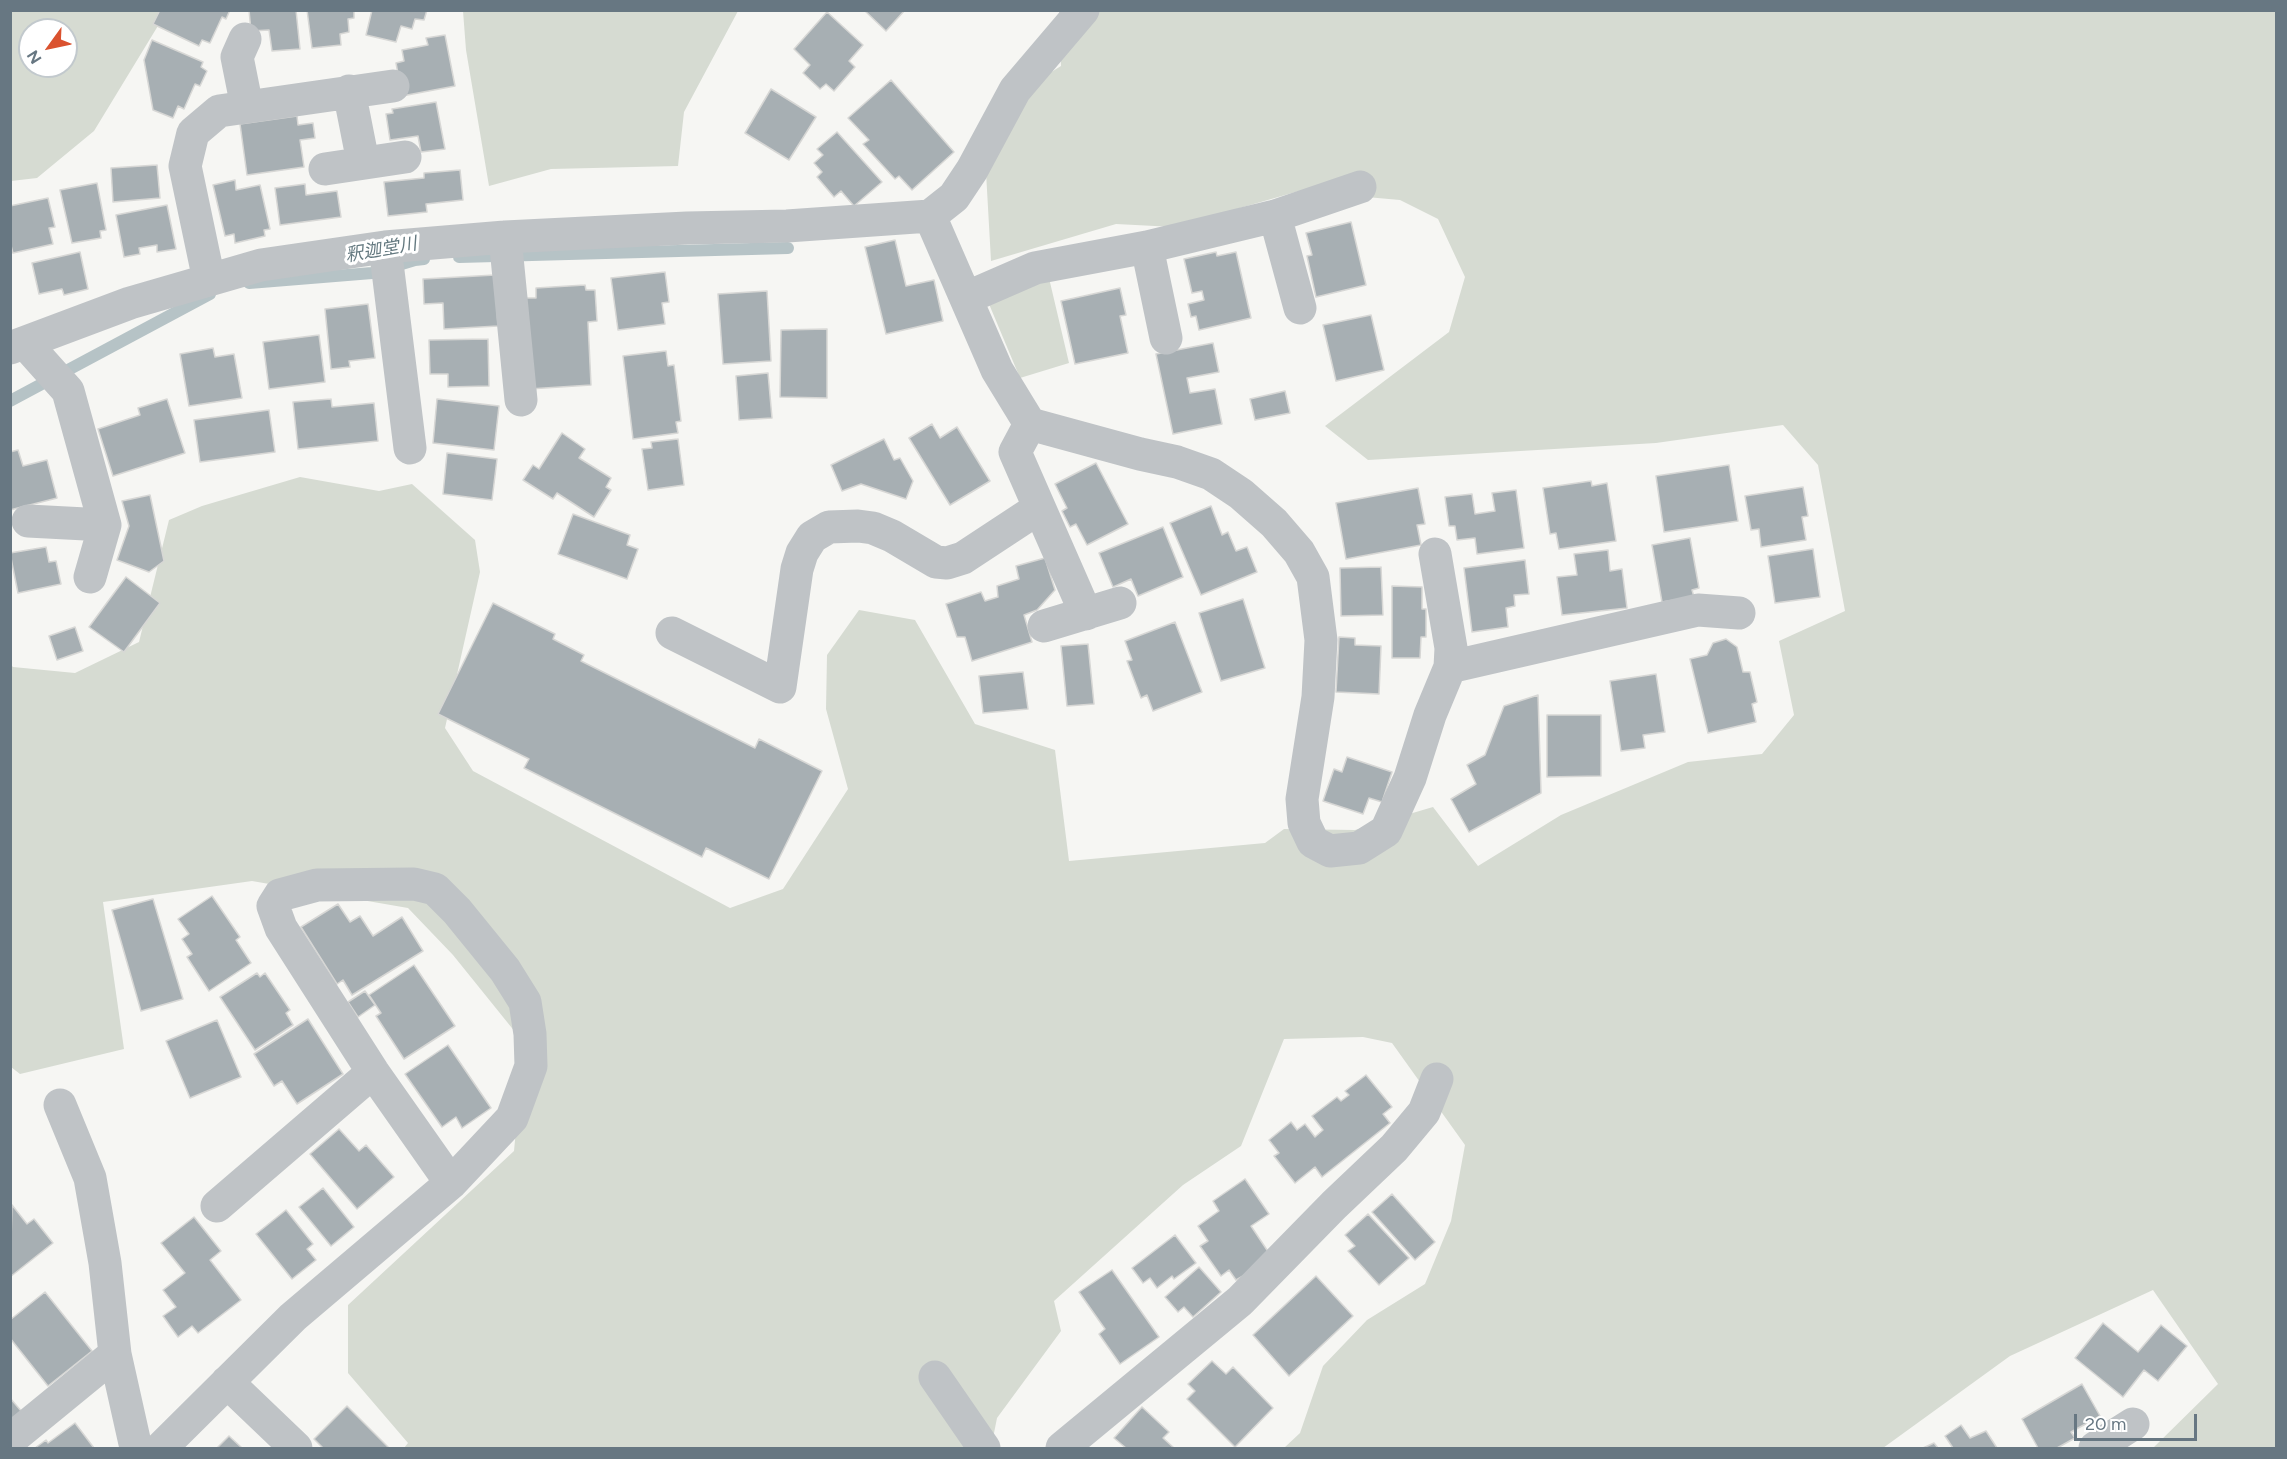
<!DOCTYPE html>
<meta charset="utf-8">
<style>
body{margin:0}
#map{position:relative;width:2287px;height:1459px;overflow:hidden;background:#f6f6f3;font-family:Figtree,sans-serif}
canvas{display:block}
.frame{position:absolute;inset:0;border:12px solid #677782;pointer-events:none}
.north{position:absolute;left:18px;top:18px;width:60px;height:60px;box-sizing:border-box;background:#fff;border:2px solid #c2c9cd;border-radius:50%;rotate:237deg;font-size:16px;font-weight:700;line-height:24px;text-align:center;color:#677782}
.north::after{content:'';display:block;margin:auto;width:21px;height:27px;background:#da522f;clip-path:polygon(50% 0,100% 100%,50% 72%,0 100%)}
.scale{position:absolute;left:2074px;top:1414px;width:123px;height:27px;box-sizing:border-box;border:3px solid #677782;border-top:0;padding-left:8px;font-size:18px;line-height:21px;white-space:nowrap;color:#677782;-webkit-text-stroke:4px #fff;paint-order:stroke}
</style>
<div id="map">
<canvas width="2287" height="1459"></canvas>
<div class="frame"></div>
<div class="north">N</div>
<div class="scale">20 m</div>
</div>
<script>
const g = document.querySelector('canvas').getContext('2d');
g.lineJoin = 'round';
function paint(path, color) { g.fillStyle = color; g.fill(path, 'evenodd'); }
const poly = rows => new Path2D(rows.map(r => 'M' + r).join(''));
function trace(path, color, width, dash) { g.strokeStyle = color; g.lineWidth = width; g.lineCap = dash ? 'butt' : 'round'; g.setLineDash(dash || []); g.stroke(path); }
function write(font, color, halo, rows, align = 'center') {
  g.font = font + ' Figtree,"Noto Sans JP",sans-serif'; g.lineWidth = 6; g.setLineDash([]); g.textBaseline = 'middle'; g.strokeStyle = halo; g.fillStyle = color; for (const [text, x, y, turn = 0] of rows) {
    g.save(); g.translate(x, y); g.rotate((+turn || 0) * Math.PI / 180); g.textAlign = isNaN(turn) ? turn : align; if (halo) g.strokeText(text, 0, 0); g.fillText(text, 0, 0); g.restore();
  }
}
paint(poly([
 [11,11,167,11,94,131,37,178,11,181],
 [30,30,66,30,66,66,30,66],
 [463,11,463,10,738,11,684,112,678,166,551,169,489,186,466,50],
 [1059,11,2276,11,2276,1448,2153,1448,2218,1384,2153,1290,2010,1356,1883,1448,1284,1448,1300,1433,1323,1366,1367,1320,1425,1284,1451,1221,1465,1145,1392,1043,1363,1037,1284,1039,1241,1146,1183,1185,1054,1301,1061,1331,997,1418,991,1448,404,1448,408,1443,348,1373,348,1305,514,1151,524,1043,453,955,408,908,252,881,103,902,124,1049,20,1074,11,1067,10,664,13,667,75,673,139,642,169,520,202,506,300,477,379,491,412,484,475,540,480,572,445,728,473,771,730,908,783,889,848,789,826,709,827,655,859,610,915,620,975,724,1055,750,1069,861,1265,843,1284,829,1355,830,1433,807,1478,866,1561,815,1688,762,1762,754,1794,715,1779,641,1845,611,1818,465,1783,425,1656,443,1368,460,1325,426,1449,332,1465,277,1438,219,1400,200,1299,191,1174,227,1116,224,991,261,986,172,1032,84,1061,66],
 [1049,278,1069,363,1020,378,989,304]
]), '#d6dbd2');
trace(poly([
 [459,257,788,248],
 [249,283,372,273,415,260,424,259],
 [10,401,210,294]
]), '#b6c3c6', 12);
const building = poly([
 [160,10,230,10,226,19,222,17,210,43,202,40,199,46,153,24,160,10],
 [249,10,296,10,300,49,272,51,269,30,251,31,249,10],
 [307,10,354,10,354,18,348,19,349,32,340,34,341,45,312,48,307,10],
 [372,10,427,10,424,20,415,19,412,29,401,26,396,42,366,35,372,10],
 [864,10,905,10,886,31,864,10],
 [827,12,863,45,849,61,855,67,834,91,826,84,820,89,803,73,810,65,794,49,827,12],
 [445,35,455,86,402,96,396,63,404,61,402,50,428,45,426,38,445,35],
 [152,40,203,62,201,67,207,71,200,86,195,84,184,109,178,106,173,118,153,110,144,60,152,40],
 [891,80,954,152,912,190,899,176,895,179,863,144,869,140,848,118,891,80],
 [771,89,816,117,789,160,745,133,771,89],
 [436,102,445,149,421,152,418,136,390,140,386,114,393,113,392,109,436,102],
 [297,116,298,125,313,123,315,138,300,140,304,167,247,175,240,124,297,116],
 [837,132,882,182,854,206,841,191,834,197,817,177,822,172,814,163,823,155,817,149,837,132],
 [157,165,160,198,113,202,111,168,157,165],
 [460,170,463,200,426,204,427,212,388,216,384,182,424,178,424,173,460,170],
 [235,180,236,190,260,185,270,229,264,230,265,236,235,243,234,234,225,236,213,185,235,180],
 [97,183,106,230,100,231,101,238,72,243,60,190,97,183],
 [305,184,306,195,337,191,341,217,280,225,275,188,305,184],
 [48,198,55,227,49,228,53,244,13,253,10,242,10,206,48,198],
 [167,205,176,249,157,252,157,245,139,248,140,254,124,257,116,215,167,205],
 [1351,222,1366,285,1316,297,1307,256,1312,255,1306,233,1351,222],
 [895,240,906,286,934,280,943,321,886,334,865,247,895,240],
 [80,252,88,289,64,295,62,289,39,294,32,263,80,252],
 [1216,252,1217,256,1236,252,1251,318,1199,330,1196,316,1191,317,1188,304,1204,300,1202,291,1192,293,1184,259,1216,252],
 [665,272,669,302,662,303,665,324,618,330,611,278,665,272],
 [495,275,498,326,444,329,443,303,424,304,423,279,495,275],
 [585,285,586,290,595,290,597,321,588,322,591,385,529,389,524,298,536,298,536,288,585,285],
 [1120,288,1126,315,1120,316,1128,353,1075,364,1061,301,1120,288],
 [767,291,771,361,723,364,718,294,767,291],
 [368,304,375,358,349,361,350,367,331,369,325,309,368,304],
 [1371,315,1384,370,1336,381,1323,325,1371,315],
 [827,329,827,398,780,397,781,330,827,329],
 [319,335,325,382,269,389,263,342,319,335],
 [488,339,489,386,448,387,448,374,430,374,429,340,488,339],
 [1213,343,1219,372,1187,378,1190,393,1215,389,1222,424,1173,434,1156,354,1213,343],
 [213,348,215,357,234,354,242,398,189,406,180,354,213,348],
 [666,351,668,366,674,365,681,421,676,422,678,433,633,439,623,356,666,351],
 [768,373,772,418,739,420,736,376,768,373],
 [1285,391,1290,413,1255,420,1250,399,1285,391],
 [167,399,185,453,113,476,98,429,140,415,138,408,167,399],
 [331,399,332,407,374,403,378,441,298,449,293,402,331,399],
 [437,399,499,406,494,450,433,443,437,399],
 [269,410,275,452,200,462,194,420,269,410],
 [932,424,940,438,957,427,990,481,950,505,909,438,932,424],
 [562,433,585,449,579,458,611,478,606,487,611,490,594,517,557,493,553,499,523,480,533,465,539,469,562,433],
 [678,439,684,485,648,490,642,449,652,448,651,442,678,439],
 [884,439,894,460,900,458,913,481,906,499,861,484,842,491,831,465,884,439],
 [18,450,23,466,47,460,57,498,10,510,10,452,18,450],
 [447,453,497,459,492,500,443,494,447,453],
 [1096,463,1128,524,1087,545,1076,524,1070,527,1062,511,1067,508,1055,484,1096,463],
 [1729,465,1738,521,1664,532,1656,476,1729,465],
 [1591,481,1592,486,1607,483,1616,541,1559,549,1556,533,1550,534,1543,488,1591,481],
 [1803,487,1808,516,1802,517,1806,540,1761,547,1759,529,1751,530,1745,496,1803,487],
 [1418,488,1425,524,1417,525,1421,545,1346,559,1336,503,1418,488],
 [1516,490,1524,548,1477,554,1475,538,1457,540,1455,526,1449,526,1445,497,1472,494,1475,514,1495,511,1492,493,1516,490],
 [150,495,164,561,149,572,117,560,129,526,122,501,150,495],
 [1211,506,1222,535,1228,532,1236,551,1247,547,1257,572,1201,595,1170,523,1211,506],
 [573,514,630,535,627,545,638,549,627,579,558,554,573,514],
 [1163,527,1183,577,1138,596,1131,579,1113,587,1099,553,1163,527],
 [1690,538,1699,588,1692,590,1694,597,1662,602,1652,545,1690,538],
 [46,547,49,562,56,561,61,584,18,593,10,553,46,547],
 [1813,549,1820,597,1775,603,1768,556,1813,549],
 [1608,550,1610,571,1622,569,1627,608,1562,615,1557,577,1577,575,1574,554,1608,550],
 [1045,558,1055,590,1037,610,1024,615,1032,642,972,661,965,637,957,637,946,604,981,592,985,601,998,597,997,586,1019,579,1016,566,1045,558],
 [1525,560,1529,594,1514,595,1515,606,1506,608,1508,627,1472,632,1464,568,1525,560],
 [1381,567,1383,615,1341,616,1340,568,1381,567],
 [126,577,160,603,124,652,89,627,126,577],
 [1392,586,1422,587,1422,609,1426,609,1426,637,1421,637,1420,658,1392,658,1392,586],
 [1243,599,1265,668,1221,681,1199,613,1243,599],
 [493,603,555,634,553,639,584,655,581,661,755,748,759,739,822,771,769,879,706,848,702,857,524,768,529,759,438,714,493,603],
 [1175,622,1202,692,1153,711,1147,695,1141,698,1127,661,1132,660,1125,641,1175,622],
 [75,627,83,651,57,660,49,636,75,627],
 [1339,637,1355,638,1355,645,1381,646,1379,694,1336,692,1339,637],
 [1726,639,1737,647,1743,672,1750,672,1757,702,1752,704,1756,722,1708,733,1690,659,1707,655,1713,643,1726,639],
 [1088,644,1094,704,1067,706,1061,646,1088,644],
 [1023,672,1028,709,983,713,979,676,1023,672],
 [1656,674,1665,732,1643,735,1645,748,1621,751,1610,681,1656,674],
 [1538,695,1541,793,1469,832,1451,799,1476,784,1467,765,1485,755,1504,706,1538,695],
 [1547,715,1601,715,1601,776,1547,777,1547,715],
 [1347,757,1392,772,1382,802,1369,798,1363,814,1323,801,1334,769,1342,772,1347,757],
 [212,896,240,937,236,940,251,963,209,991,187,957,192,954,182,939,189,934,178,919,212,896],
 [153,899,183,999,141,1011,112,910,153,899],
 [338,904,350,922,360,916,373,936,402,917,423,951,352,995,343,980,337,984,301,927,338,904],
 [414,965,455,1026,404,1059,376,1016,381,1013,369,995,414,965],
 [257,973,260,977,265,973,290,1010,286,1013,293,1025,255,1050,220,997,257,973],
 [365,991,375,1005,358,1017,348,1002,365,991],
 [308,1019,343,1074,297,1104,282,1081,274,1086,254,1054,308,1019],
 [217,1020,241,1077,190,1098,166,1041,217,1020],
 [448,1045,491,1108,462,1128,456,1117,442,1127,405,1074,448,1045],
 [1366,1075,1392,1107,1383,1114,1390,1123,1322,1177,1315,1167,1295,1183,1274,1156,1279,1153,1269,1140,1291,1122,1297,1130,1305,1124,1315,1137,1323,1130,1312,1116,1337,1097,1341,1101,1349,1095,1345,1091,1366,1075],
 [339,1129,359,1151,366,1145,394,1177,357,1209,310,1154,339,1129],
 [1245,1179,1269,1214,1251,1226,1273,1259,1236,1280,1229,1270,1221,1276,1200,1246,1208,1241,1198,1226,1219,1211,1213,1201,1245,1179],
 [323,1188,354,1227,331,1246,299,1207,323,1188],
 [1392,1194,1435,1242,1415,1260,1372,1212,1392,1194],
 [12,1205,27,1224,34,1219,53,1243,10,1277,12,1205],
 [286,1210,313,1244,307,1249,316,1260,292,1279,256,1234,286,1210],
 [1368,1214,1409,1258,1379,1285,1348,1251,1355,1246,1345,1235,1368,1214],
 [194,1217,221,1251,210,1260,241,1300,198,1333,192,1326,178,1337,163,1316,176,1307,163,1290,185,1273,161,1243,194,1217],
 [1175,1235,1196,1263,1174,1279,1172,1276,1157,1288,1150,1278,1143,1283,1132,1268,1175,1235],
 [1199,1267,1221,1292,1193,1317,1184,1307,1178,1312,1165,1297,1199,1267],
 [1112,1270,1159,1337,1120,1364,1099,1334,1105,1329,1079,1292,1112,1270],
 [1316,1276,1353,1316,1289,1376,1253,1335,1316,1276],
 [45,1292,92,1351,48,1386,10,1338,10,1320,45,1292],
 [2103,1323,2138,1352,2161,1325,2187,1346,2158,1381,2144,1370,2123,1397,2075,1358,2103,1323],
 [1212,1361,1226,1374,1233,1367,1273,1408,1235,1447,1187,1399,1195,1391,1188,1384,1212,1361],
 [2082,1384,2100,1416,2071,1432,2075,1438,2057,1448,2038,1448,2022,1419,2082,1384],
 [10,1398,22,1412,10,1422,10,1398],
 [347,1406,389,1448,323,1448,314,1439,347,1406],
 [1142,1407,1169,1432,1163,1438,1174,1448,1126,1448,1114,1438,1142,1407],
 [75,1423,94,1448,35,1448,46,1440,48,1443,75,1423],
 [1961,1425,1970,1438,1986,1431,1997,1448,1953,1448,1945,1436,1961,1425],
 [229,1436,242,1448,217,1448,229,1436],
 [1934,1443,1938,1448,1923,1448,1934,1443]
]);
paint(building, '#a7afb3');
trace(building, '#d7d7d5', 1.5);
trace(poly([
 [245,39,237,57,247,107],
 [349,91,363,162],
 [325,169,405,157],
 [930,216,997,370,1030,424,1140,454,1177,462,1211,474,1241,494,1274,523,1299,552,1313,577,1321,640,1318,697,1302,799,1304,823,1313,842,1330,851,1359,848,1386,831,1410,778,1430,715,1450,667,1698,610,1739,613],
 [1275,216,1300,308],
 [505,237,521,400],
 [385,247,410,448],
 [1147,247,1166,338],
 [209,280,185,166,193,133,219,111,393,86],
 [966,298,1035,268,1147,247,1275,216,1360,187],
 [26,344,68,391,105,525,90,577],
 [10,348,130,303,261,265,385,247,505,237,687,228,787,226,930,216,954,197,972,170,1015,90,1083,10],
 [1030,424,1015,452,1086,614],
 [28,521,105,525],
 [1435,554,1451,648,1450,667],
 [1044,626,1120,603],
 [672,633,780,687,797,569,802,553,812,537,829,527,858,526,873,528,892,536,936,562,947,563,963,558,1039,508],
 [60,1105,90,1178,105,1263,115,1354],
 [217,1206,373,1072],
 [935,1377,984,1448],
 [227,1382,296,1448],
 [10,1440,115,1354,136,1448],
 [161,1448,293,1317,451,1183,512,1118,531,1066,530,1034,525,1002,505,970,457,911,435,889,414,884,317,885,280,895,273,906,281,928,373,1072,451,1183],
 [1062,1448,1240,1301,1334,1205,1394,1148,1424,1112,1437,1079],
 [2095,1448,2133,1424]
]), '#bfc3c6', 33);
write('italic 18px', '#63787f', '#fff', [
 ["釈迦堂川",381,250,-10]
]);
</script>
